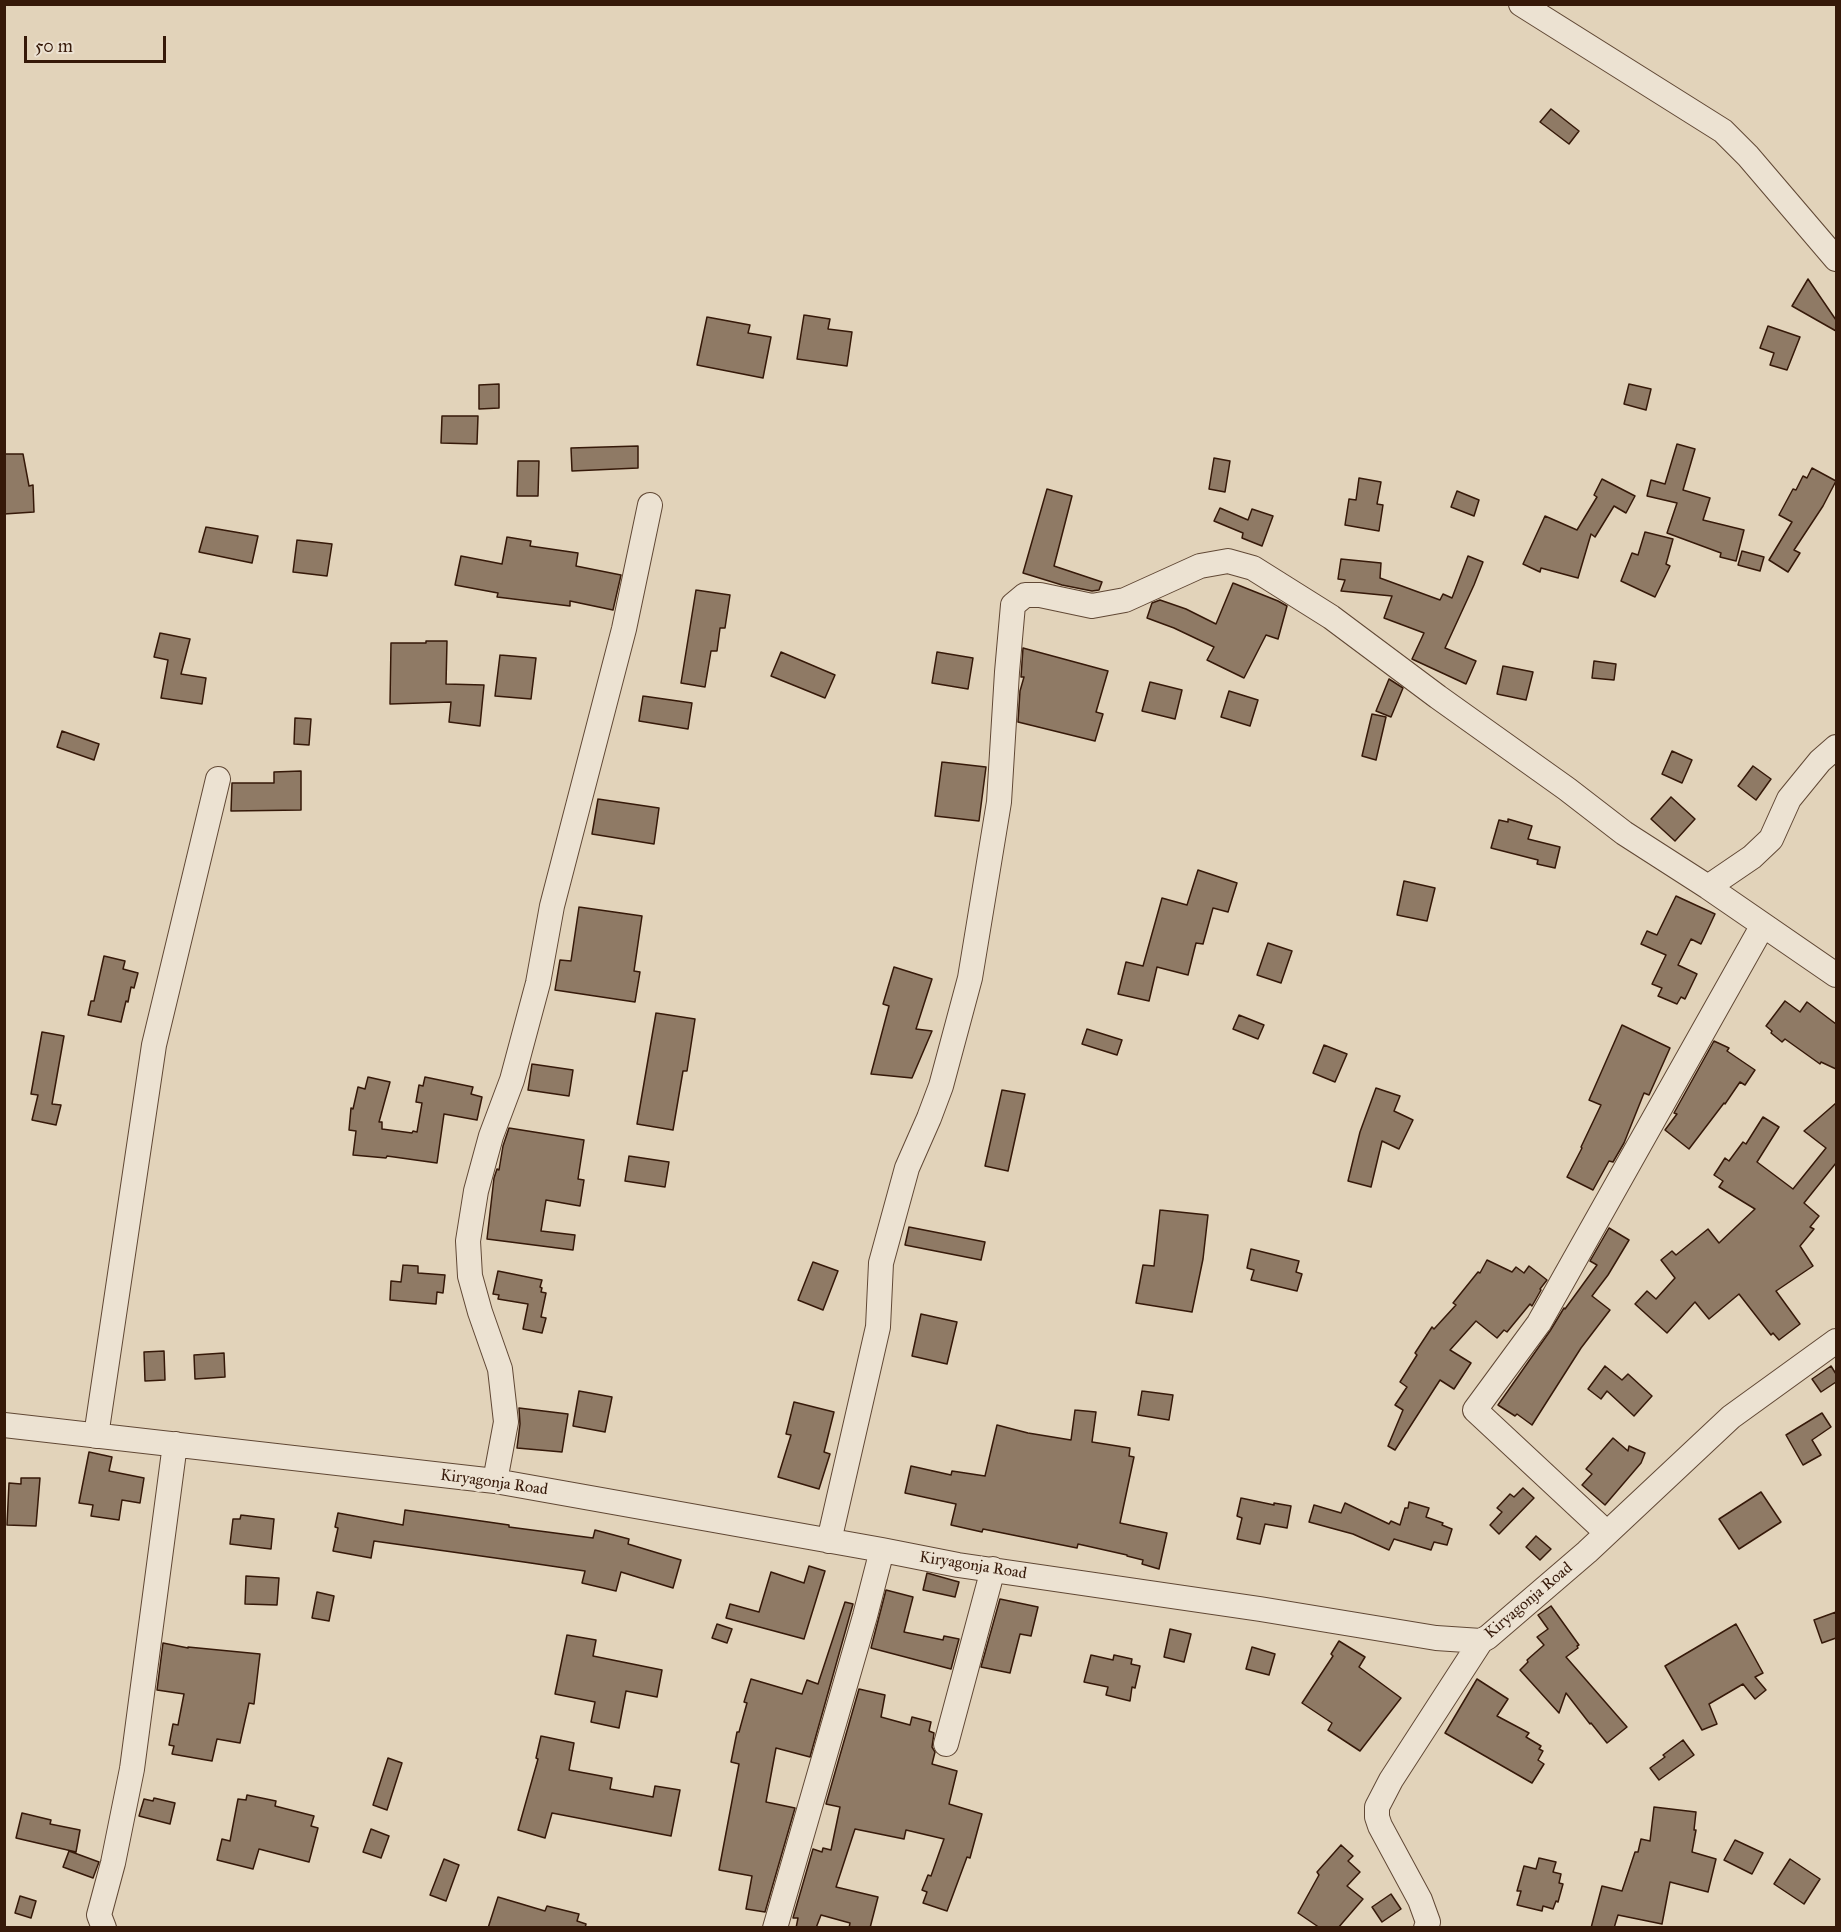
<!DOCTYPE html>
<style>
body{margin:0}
#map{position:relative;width:1841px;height:1932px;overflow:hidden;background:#e2d3ba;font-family:"IM FELL Great Primer",serif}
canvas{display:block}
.frame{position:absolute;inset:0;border:6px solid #361909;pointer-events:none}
.scale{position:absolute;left:24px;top:36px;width:142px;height:27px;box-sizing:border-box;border:3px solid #361909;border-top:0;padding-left:8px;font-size:18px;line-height:21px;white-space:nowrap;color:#361909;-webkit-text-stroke:4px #ece2d2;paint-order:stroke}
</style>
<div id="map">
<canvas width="1841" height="1932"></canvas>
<div class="frame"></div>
<div class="scale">50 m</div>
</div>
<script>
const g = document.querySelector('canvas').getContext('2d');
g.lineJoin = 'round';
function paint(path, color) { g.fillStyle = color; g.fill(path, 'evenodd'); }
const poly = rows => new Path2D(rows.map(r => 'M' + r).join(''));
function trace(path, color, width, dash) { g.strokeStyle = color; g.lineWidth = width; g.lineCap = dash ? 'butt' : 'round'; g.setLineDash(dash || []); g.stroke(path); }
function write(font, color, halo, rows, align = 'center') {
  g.font = font + ' "IM FELL Great Primer",serif'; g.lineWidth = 6; g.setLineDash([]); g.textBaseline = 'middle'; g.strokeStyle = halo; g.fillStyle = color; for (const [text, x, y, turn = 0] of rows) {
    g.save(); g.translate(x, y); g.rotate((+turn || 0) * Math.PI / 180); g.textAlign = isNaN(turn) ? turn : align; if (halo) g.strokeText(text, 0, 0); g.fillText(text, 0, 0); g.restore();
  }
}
const building = poly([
 [1551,109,1579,131,1569,144,1540,122,1551,109],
 [1808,279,1836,320,1836,331,1792,306,1808,279],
 [804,315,830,319,828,329,852,332,847,366,797,359,804,315],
 [707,317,750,325,748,333,771,337,763,378,697,365,707,317],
 [1768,326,1800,337,1787,370,1770,365,1774,353,1760,348,1768,326],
 [499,384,499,408,479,409,479,385,499,384],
 [1629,384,1651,389,1646,410,1624,404,1629,384],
 [442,416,478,416,477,444,441,443,442,416],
 [1677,444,1695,449,1683,490,1710,498,1703,520,1744,530,1736,561,1720,557,1721,553,1667,533,1677,503,1647,496,1651,480,1665,484,1677,444],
 [638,446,638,468,572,471,571,448,638,446],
 [4,454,23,454,29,486,33,485,34,512,4,514,4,454],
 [1214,458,1230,461,1225,492,1209,489,1214,458],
 [518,461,539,461,538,496,517,496,518,461],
 [1812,468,1836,481,1823,506,1794,550,1800,553,1788,572,1769,560,1792,522,1779,515,1793,489,1796,490,1803,476,1807,478,1812,468],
 [1359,478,1381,482,1377,504,1383,505,1379,531,1345,525,1349,499,1356,500,1359,478],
 [1602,479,1635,496,1626,513,1614,506,1595,537,1591,534,1578,578,1541,568,1540,572,1523,564,1545,516,1577,530,1597,497,1594,495,1602,479],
 [1047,489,1072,496,1054,566,1102,582,1099,590,1092,591,1062,585,1023,573,1047,489],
 [1457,491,1479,500,1474,516,1451,507,1457,491],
 [1220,508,1248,520,1252,509,1273,516,1262,546,1242,538,1243,533,1214,521,1220,508],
 [206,527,258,536,252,563,199,552,206,527],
 [1645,532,1673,539,1666,564,1670,566,1655,597,1621,581,1632,553,1638,555,1645,532],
 [507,537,531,541,530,546,578,553,576,566,621,575,613,610,570,601,570,606,497,597,498,593,455,585,461,556,502,564,507,537],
 [297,540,332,544,327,576,293,572,297,540],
 [1742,551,1764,557,1760,571,1738,565,1742,551],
 [1468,556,1483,562,1474,585,1445,648,1476,661,1466,684,1412,659,1424,633,1384,618,1392,596,1341,591,1345,580,1338,579,1341,559,1381,563,1380,578,1440,600,1443,594,1452,598,1468,556],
 [1233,583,1278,601,1287,606,1278,639,1266,635,1244,678,1207,660,1214,647,1174,628,1147,618,1152,603,1160,600,1186,609,1216,624,1233,583],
 [696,590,730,595,725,628,720,628,717,651,711,651,705,687,681,683,696,590],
 [160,633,190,639,181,674,206,678,202,704,161,698,168,660,154,657,160,633],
 [426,641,447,641,446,684,484,685,480,726,449,722,451,702,390,704,391,643,426,643,426,641],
 [1023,648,1108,671,1096,712,1103,714,1095,741,1018,722,1020,691,1024,677,1021,677,1023,648],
 [781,652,835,675,825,698,771,676,781,652],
 [937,652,973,658,968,689,932,683,937,652],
 [500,655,536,658,531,699,495,696,500,655],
 [1594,661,1616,664,1614,680,1592,678,1594,661],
 [1503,666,1533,672,1526,700,1497,694,1503,666],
 [1389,679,1403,688,1391,717,1376,711,1389,679],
 [1150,682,1182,690,1175,719,1142,711,1150,682],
 [1229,691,1258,700,1250,726,1221,717,1229,691],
 [643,696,692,703,688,729,639,721,643,696],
 [1372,714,1386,717,1376,760,1362,756,1372,714],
 [295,718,311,719,309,745,294,744,295,718],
 [62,731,99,744,94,760,57,747,62,731],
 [1672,751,1692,760,1682,783,1662,774,1672,751],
 [942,762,986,767,979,821,935,816,942,762],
 [1753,766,1771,779,1756,800,1738,786,1753,766],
 [301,771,301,810,231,811,232,783,274,783,274,772,301,771],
 [1671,797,1695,819,1675,841,1651,819,1671,797],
 [598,799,659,808,654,844,592,834,598,799],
 [1508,819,1532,826,1528,839,1560,847,1555,868,1537,864,1538,860,1491,848,1499,820,1508,822,1508,819],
 [1198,870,1237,883,1228,912,1213,908,1203,944,1196,943,1188,975,1157,967,1149,1001,1118,994,1126,962,1143,966,1162,898,1187,905,1198,870],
 [1404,881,1435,888,1427,921,1397,915,1404,881],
 [1676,896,1715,914,1701,944,1691,939,1678,965,1697,974,1685,999,1681,997,1677,1004,1658,996,1662,988,1652,984,1666,955,1641,944,1647,931,1657,935,1676,896],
 [579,907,642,916,634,971,640,972,635,1002,555,990,560,960,571,961,579,907],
 [1268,943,1292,951,1281,983,1257,975,1268,943],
 [104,956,125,961,123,969,138,973,134,988,131,987,128,1002,126,1001,121,1022,88,1015,91,1001,94,1001,104,956],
 [894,967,932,979,916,1029,932,1031,912,1078,871,1074,889,1006,883,1004,894,967],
 [1785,1001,1800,1012,1807,1002,1836,1024,1836,1069,1821,1062,1820,1064,1785,1039,1782,1042,1771,1033,1772,1031,1766,1026,1785,1001],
 [656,1013,695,1019,687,1071,683,1071,673,1130,637,1124,656,1013],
 [1239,1015,1264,1025,1258,1039,1233,1029,1239,1015],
 [1622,1025,1670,1048,1649,1095,1644,1093,1624,1143,1613,1162,1609,1161,1593,1190,1567,1177,1582,1148,1581,1147,1601,1105,1589,1100,1622,1025],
 [1087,1029,1122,1040,1117,1055,1082,1044,1087,1029],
 [42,1032,64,1036,52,1104,61,1105,56,1125,32,1120,38,1095,31,1094,42,1032],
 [1714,1041,1729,1048,1727,1051,1755,1070,1745,1085,1740,1082,1725,1104,1724,1103,1689,1149,1665,1130,1677,1114,1674,1113,1714,1041],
 [1324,1045,1347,1054,1335,1082,1313,1073,1324,1045],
 [532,1064,573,1070,569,1096,528,1090,532,1064],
 [368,1077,390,1082,379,1122,382,1122,382,1129,412,1133,413,1131,417,1132,422,1103,416,1102,419,1085,423,1086,425,1077,473,1087,471,1094,482,1097,477,1120,444,1114,437,1163,387,1156,386,1158,353,1155,356,1131,349,1130,351,1108,353,1109,358,1087,365,1089,368,1077],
 [1376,1088,1400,1096,1394,1111,1413,1120,1399,1149,1382,1141,1371,1187,1348,1181,1360,1132,1376,1088],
 [1002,1090,1025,1094,1008,1171,985,1166,1002,1090],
 [1836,1103,1836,1163,1804,1203,1819,1216,1810,1227,1814,1229,1800,1246,1813,1266,1776,1291,1800,1324,1779,1340,1773,1333,1771,1335,1739,1294,1709,1319,1695,1302,1667,1333,1635,1304,1647,1291,1656,1299,1675,1278,1661,1260,1672,1251,1676,1255,1708,1229,1719,1243,1755,1209,1719,1187,1723,1181,1714,1175,1725,1158,1729,1161,1743,1142,1746,1144,1763,1117,1779,1127,1757,1162,1793,1189,1826,1148,1804,1131,1836,1103],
 [509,1128,584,1140,578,1179,584,1180,580,1206,546,1200,541,1231,575,1235,573,1250,487,1239,494,1178,497,1169,499,1170,503,1146,509,1128],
 [629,1156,669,1162,665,1187,625,1181,629,1156],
 [1160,1210,1208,1215,1203,1259,1192,1312,1136,1303,1143,1265,1154,1266,1160,1210],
 [909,1227,985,1242,981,1260,905,1245,909,1227],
 [1609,1228,1629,1240,1608,1275,1592,1296,1610,1310,1581,1348,1532,1425,1517,1414,1515,1416,1498,1405,1550,1331,1564,1308,1565,1309,1597,1265,1590,1261,1609,1228],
 [1251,1249,1299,1261,1296,1272,1302,1274,1297,1291,1251,1280,1254,1270,1247,1268,1251,1249],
 [1487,1260,1512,1272,1516,1267,1524,1273,1529,1266,1547,1280,1540,1289,1541,1290,1532,1306,1530,1304,1507,1332,1504,1330,1497,1338,1476,1321,1450,1350,1471,1363,1454,1389,1440,1380,1395,1450,1388,1446,1403,1410,1395,1405,1407,1387,1400,1382,1417,1355,1415,1353,1432,1327,1434,1329,1456,1305,1453,1303,1478,1272,1480,1273,1487,1260],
 [813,1262,838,1271,823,1310,798,1300,813,1262],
 [403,1265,418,1266,418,1273,445,1275,443,1293,437,1292,436,1304,390,1300,391,1281,401,1282,403,1265],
 [498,1271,542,1280,540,1287,542,1288,541,1292,546,1293,541,1317,546,1318,542,1333,523,1329,528,1304,498,1299,499,1295,493,1294,498,1271],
 [921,1314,957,1322,947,1364,912,1356,921,1314],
 [164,1351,165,1380,145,1381,144,1352,164,1351],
 [224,1353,225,1377,195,1379,194,1355,224,1353],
 [1605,1366,1622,1380,1628,1374,1652,1396,1634,1416,1607,1391,1601,1399,1588,1389,1605,1366],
 [1831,1366,1836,1374,1836,1382,1821,1392,1812,1379,1831,1366],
 [579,1391,612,1397,605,1432,573,1426,579,1391],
 [1142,1391,1173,1395,1169,1420,1138,1415,1142,1391],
 [794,1402,834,1412,824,1452,830,1454,819,1489,778,1477,791,1435,786,1434,794,1402],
 [519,1408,568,1414,562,1452,517,1448,520,1424,519,1408],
 [1075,1410,1096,1412,1092,1442,1130,1448,1129,1456,1134,1457,1120,1523,1167,1533,1159,1569,1142,1564,1143,1560,1127,1556,1127,1555,1078,1544,1077,1548,983,1529,982,1532,951,1525,956,1504,905,1493,911,1466,951,1475,952,1471,985,1476,997,1425,1028,1433,1071,1440,1075,1410],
 [1822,1413,1831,1427,1812,1440,1821,1455,1803,1465,1786,1435,1822,1413],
 [1613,1438,1628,1451,1629,1446,1645,1453,1641,1463,1605,1505,1582,1485,1592,1474,1586,1469,1613,1438],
 [89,1452,112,1457,109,1471,144,1478,140,1503,122,1500,119,1520,91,1516,93,1505,79,1503,89,1452],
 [21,1478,40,1478,36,1526,7,1525,9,1483,21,1484,21,1478],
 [1523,1488,1534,1498,1499,1534,1490,1525,1502,1512,1497,1508,1510,1494,1514,1497,1523,1488],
 [1761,1492,1781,1522,1739,1549,1719,1519,1761,1492],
 [1241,1498,1274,1505,1274,1503,1291,1506,1287,1528,1265,1524,1260,1544,1237,1539,1242,1518,1237,1516,1241,1498],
 [1409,1502,1429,1508,1426,1517,1443,1523,1442,1525,1452,1529,1447,1545,1434,1542,1431,1550,1394,1539,1389,1550,1353,1534,1309,1522,1314,1505,1341,1513,1345,1503,1389,1524,1391,1521,1400,1525,1405,1508,1408,1508,1409,1502],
 [405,1510,509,1525,509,1527,593,1538,595,1530,629,1539,628,1544,681,1560,673,1588,621,1572,616,1591,582,1583,585,1571,524,1562,374,1541,371,1558,333,1551,338,1528,335,1527,338,1513,403,1525,405,1510],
 [241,1515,274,1519,271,1549,230,1544,233,1519,240,1519,241,1515],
 [1536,1536,1551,1549,1540,1560,1526,1547,1536,1536],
 [809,1566,825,1571,804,1639,726,1618,730,1604,759,1612,771,1572,804,1583,809,1566],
 [927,1573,959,1582,955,1597,923,1590,927,1573],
 [246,1576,279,1578,277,1605,245,1604,246,1576],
 [886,1590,913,1597,904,1632,943,1640,944,1636,959,1639,951,1669,871,1648,886,1590],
 [317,1592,334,1596,329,1621,312,1618,317,1592],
 [1000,1599,1038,1607,1031,1636,1020,1634,1010,1673,981,1667,1000,1599],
 [845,1602,853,1604,810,1757,776,1748,766,1802,795,1808,765,1912,746,1909,752,1876,719,1870,739,1764,731,1762,737,1732,739,1732,747,1703,744,1702,751,1679,802,1694,807,1680,818,1684,845,1602],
 [1551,1606,1579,1645,1577,1646,1578,1648,1566,1657,1627,1727,1607,1743,1591,1723,1590,1724,1566,1693,1559,1713,1520,1670,1528,1662,1527,1660,1544,1645,1537,1637,1548,1629,1538,1615,1551,1606],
 [1836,1612,1836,1638,1822,1643,1814,1620,1836,1612],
 [717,1624,732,1629,727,1643,712,1638,717,1624],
 [1736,1624,1763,1673,1755,1677,1766,1690,1755,1699,1743,1684,1709,1704,1717,1724,1702,1730,1665,1666,1736,1624],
 [1170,1629,1191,1634,1184,1662,1164,1657,1170,1629],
 [567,1635,596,1640,593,1656,662,1670,657,1697,626,1691,619,1728,591,1722,595,1702,555,1694,567,1635],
 [1339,1641,1365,1657,1359,1667,1401,1698,1360,1751,1328,1730,1332,1723,1302,1703,1333,1656,1331,1654,1339,1641],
 [163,1643,188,1648,188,1647,260,1654,254,1704,249,1703,240,1743,217,1739,212,1761,172,1754,174,1746,169,1745,173,1724,178,1725,184,1694,157,1690,163,1643],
 [1252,1647,1275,1654,1269,1675,1246,1669,1252,1647],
 [1091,1655,1113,1660,1114,1655,1132,1659,1131,1664,1140,1666,1135,1688,1132,1687,1130,1701,1106,1695,1108,1687,1084,1682,1091,1655],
 [1477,1679,1508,1699,1497,1716,1529,1733,1526,1737,1541,1746,1539,1749,1543,1751,1538,1760,1544,1764,1532,1783,1445,1733,1477,1679],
 [859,1689,885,1695,881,1717,910,1725,912,1717,931,1722,929,1731,934,1733,932,1747,935,1752,932,1764,957,1771,949,1804,982,1814,970,1858,967,1857,947,1911,923,1903,927,1892,922,1890,928,1875,931,1876,944,1839,906,1830,904,1839,855,1829,836,1887,878,1897,870,1928,849,1928,850,1923,821,1915,816,1928,796,1928,798,1918,793,1918,813,1849,822,1852,823,1848,831,1850,840,1807,826,1804,859,1689],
 [541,1736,574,1743,569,1770,612,1778,610,1789,653,1797,655,1786,680,1790,671,1836,552,1813,545,1838,518,1830,538,1759,536,1758,541,1736],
 [1683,1740,1694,1755,1659,1780,1650,1768,1665,1757,1663,1755,1683,1740],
 [388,1758,402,1763,387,1810,373,1805,388,1758],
 [247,1795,276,1801,275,1806,314,1816,311,1826,318,1828,309,1862,259,1849,253,1869,217,1860,222,1839,230,1841,238,1799,246,1800,247,1795],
 [154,1798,175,1803,170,1824,139,1816,144,1799,153,1801,154,1798],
 [1654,1807,1696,1812,1694,1830,1696,1830,1692,1852,1716,1859,1708,1892,1670,1882,1662,1924,1618,1915,1614,1928,1591,1928,1602,1886,1622,1891,1635,1852,1638,1852,1641,1839,1650,1841,1654,1807],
 [22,1813,51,1820,50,1824,80,1830,76,1852,16,1838,22,1813],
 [371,1829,389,1836,381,1858,363,1852,371,1829],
 [1735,1840,1763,1853,1752,1874,1724,1860,1735,1840],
 [1341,1845,1353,1856,1348,1861,1360,1872,1347,1886,1363,1899,1338,1928,1320,1928,1298,1913,1319,1875,1317,1872,1341,1845],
 [69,1851,99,1862,93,1878,63,1867,69,1851],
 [1539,1858,1556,1862,1553,1872,1561,1874,1559,1883,1563,1884,1558,1902,1556,1901,1553,1909,1543,1906,1542,1911,1517,1905,1521,1891,1517,1891,1524,1866,1536,1869,1539,1858],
 [444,1859,459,1865,446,1901,430,1895,444,1859],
 [1790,1859,1820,1879,1804,1904,1774,1884,1790,1859],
 [1391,1894,1401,1909,1382,1922,1372,1907,1391,1894],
 [20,1896,36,1901,31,1918,15,1913,20,1896],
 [498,1897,545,1911,547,1906,579,1914,577,1921,586,1924,585,1928,488,1928,498,1897]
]);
paint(building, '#8f7a65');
trace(building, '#361909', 1.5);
const minor = poly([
 [1521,4,1723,131,1748,156,1836,259],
 [1708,887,1752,857,1771,839,1789,799,1820,761,1836,747],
 [4,1425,495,1481,882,1550,958,1565,1260,1609,1436,1638,1481,1641,1488,1637,1587,1552,1731,1417,1836,1341],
 [96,1436,154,1045,218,779],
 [495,1481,506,1422,500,1369,480,1312,470,1276,468,1241,476,1191,491,1136,512,1080,538,983,552,906,624,629,650,505],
 [1607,1533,1475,1410,1539,1323,1763,925],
 [829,1541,878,1327,881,1263,907,1168,929,1118,941,1086,970,978,999,802,1007,672,1013,605,1025,595,1040,595,1092,606,1125,600,1200,566,1228,561,1253,568,1331,617,1438,697,1567,789,1624,833,1708,887,1836,975],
 [946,1744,993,1569],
 [104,1928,99,1915,113,1863,132,1769,175,1444],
 [775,1928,865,1616,882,1550],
 [1426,1928,1428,1922,1420,1900,1380,1826,1377,1817,1377,1807,1391,1780,1481,1641]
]);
trace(minor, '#614835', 26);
trace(minor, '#ece2d2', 24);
write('16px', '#361909', '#ece2d2', [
 ["Kiryagonja Road",494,1483,8],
 ["Kiryagonja Road",973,1566,9],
 ["Kiryagonja Road",1529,1601,-40]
]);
</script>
